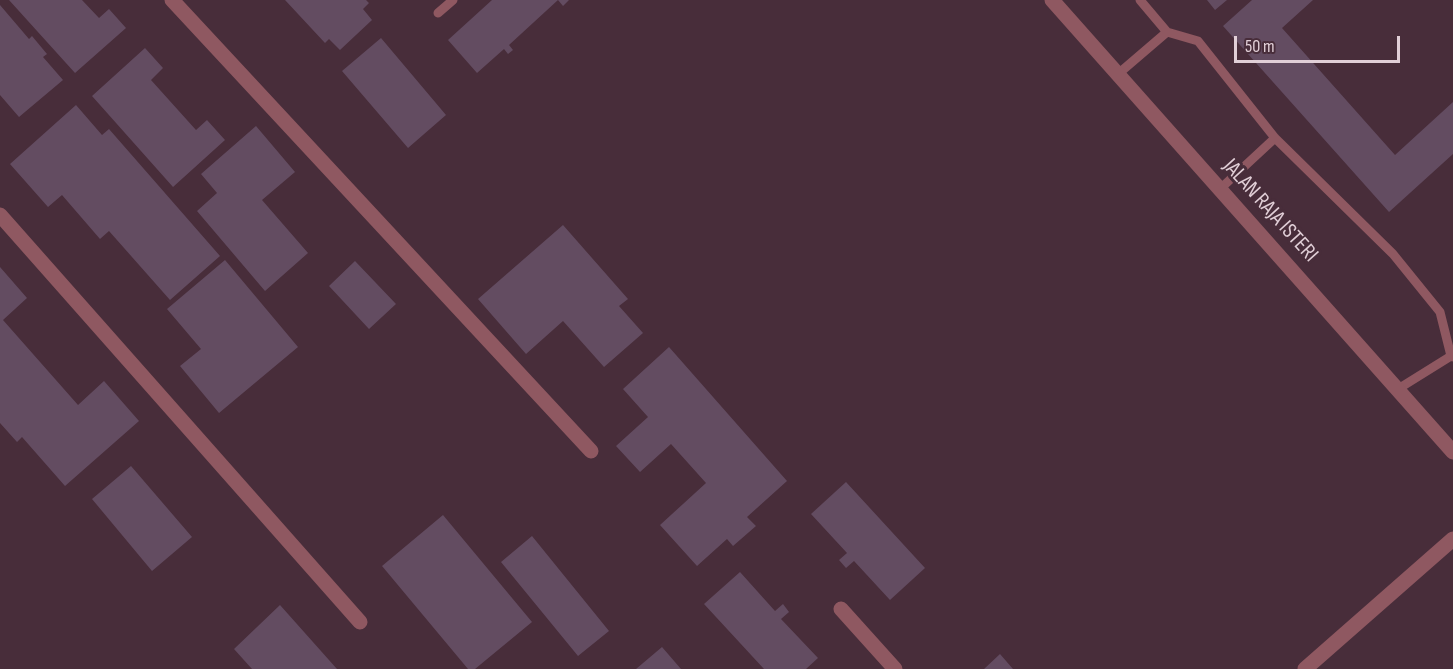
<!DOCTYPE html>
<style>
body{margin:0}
#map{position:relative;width:1453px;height:669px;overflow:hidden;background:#482d3a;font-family:"Sofia Sans Condensed",sans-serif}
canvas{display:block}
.scale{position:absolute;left:1234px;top:36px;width:166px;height:27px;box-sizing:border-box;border:3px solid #e1cfd7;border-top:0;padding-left:8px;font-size:18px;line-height:21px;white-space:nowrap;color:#e1cfd7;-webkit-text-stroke:4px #482d3a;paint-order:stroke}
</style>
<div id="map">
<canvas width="1453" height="669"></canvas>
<div class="scale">50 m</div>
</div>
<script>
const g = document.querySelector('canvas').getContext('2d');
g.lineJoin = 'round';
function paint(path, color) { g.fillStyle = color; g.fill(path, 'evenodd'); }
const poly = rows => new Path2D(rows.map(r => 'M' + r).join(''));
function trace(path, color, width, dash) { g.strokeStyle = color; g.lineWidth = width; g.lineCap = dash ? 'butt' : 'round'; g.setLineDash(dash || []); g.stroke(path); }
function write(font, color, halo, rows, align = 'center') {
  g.font = font + ' "Sofia Sans Condensed",sans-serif'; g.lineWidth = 6; g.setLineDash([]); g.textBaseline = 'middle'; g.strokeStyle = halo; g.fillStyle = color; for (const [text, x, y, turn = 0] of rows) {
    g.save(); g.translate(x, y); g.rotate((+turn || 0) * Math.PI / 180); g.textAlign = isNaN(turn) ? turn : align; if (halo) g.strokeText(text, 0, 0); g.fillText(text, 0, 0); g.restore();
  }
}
paint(poly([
 [9,0,82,0,99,18,109,9,126,28,75,73],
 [285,0,366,0,369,3,363,9,372,20,340,50,329,39,325,43],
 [492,0,569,0,563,6,558,0,509,45,513,50,508,54,504,49,477,73,448,40],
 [1207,0,1227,0,1215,10],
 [1252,0,1313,0,1282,28,1395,155,1453,102,1453,154,1389,212,1223,26],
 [0,5,29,39,32,36,47,54,43,57,63,80,19,117,0,95],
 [381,38,446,115,408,148,342,71],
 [145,48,163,68,151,80,196,130,207,120,225,140,173,187,92,96],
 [76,105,102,135,109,129,220,256,170,300,109,231,100,239,62,195,48,207,10,164],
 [256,126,295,172,262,200,308,253,265,291,197,211,217,193,201,174],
 [563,225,628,299,619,306,643,333,604,367,563,321,526,354,478,299],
 [225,260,298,347,219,413,180,366,201,349,167,309],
 [355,261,396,304,369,329,329,286],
 [0,267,27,298,3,320,78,405,104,381,139,421,65,486,22,437,17,442,0,423],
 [669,347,787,481,747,517,756,526,733,546,727,539,697,566,660,525,706,483,671,444,640,472,616,446,648,417,623,389],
 [131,466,192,537,152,571,92,499],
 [846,482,925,568,890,600,854,561,846,568,839,560,847,553,811,514],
 [443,515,532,622,475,669,468,669,382,566],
 [532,536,609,631,578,656,501,562],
 [740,572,775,611,783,604,789,612,781,619,818,658,806,669,764,669,704,604],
 [280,605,337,669,252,669,234,649],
 [662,647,681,669,636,669],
 [1000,654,1013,669,984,669]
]), '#634c61');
trace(poly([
 [1140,0,1167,32,1198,41,1275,138,1393,254,1440,312,1451,356],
 [438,13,453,0],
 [1118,74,1167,32],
 [1220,189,1275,138],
 [1398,389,1451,356,1453,357]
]), '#8f5861', 9);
trace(poly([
 [172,0,591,451],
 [1052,0,1453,452],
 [0,215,360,622],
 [841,609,895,669],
 [1305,669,1453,539]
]), '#8f5861', 15);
write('22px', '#e1cfd7', '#482d3a', [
 ["JALAN RAJA ISTERI",1270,211,48]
]);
</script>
